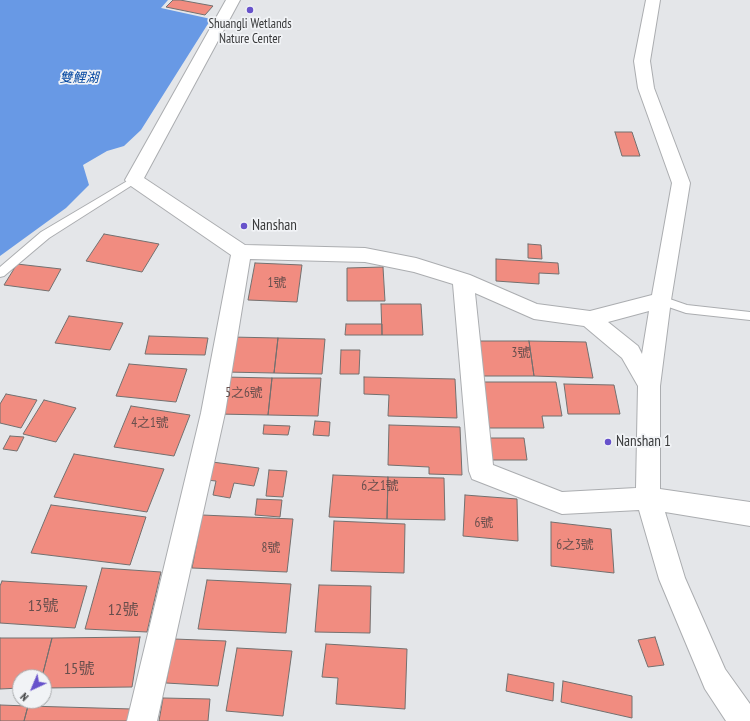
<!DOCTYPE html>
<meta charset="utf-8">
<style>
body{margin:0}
#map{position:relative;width:750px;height:721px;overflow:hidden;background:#e4e6e9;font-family:"PT Sans Narrow",sans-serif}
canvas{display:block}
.north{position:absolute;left:12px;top:669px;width:40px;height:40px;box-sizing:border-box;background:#f1f3f6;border:1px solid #a7a9ab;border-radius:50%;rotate:224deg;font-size:11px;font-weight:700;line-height:16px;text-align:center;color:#393a3b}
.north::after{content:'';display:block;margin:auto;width:14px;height:18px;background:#6752cb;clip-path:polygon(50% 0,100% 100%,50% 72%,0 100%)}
</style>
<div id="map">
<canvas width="750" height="721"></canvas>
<div class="north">N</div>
</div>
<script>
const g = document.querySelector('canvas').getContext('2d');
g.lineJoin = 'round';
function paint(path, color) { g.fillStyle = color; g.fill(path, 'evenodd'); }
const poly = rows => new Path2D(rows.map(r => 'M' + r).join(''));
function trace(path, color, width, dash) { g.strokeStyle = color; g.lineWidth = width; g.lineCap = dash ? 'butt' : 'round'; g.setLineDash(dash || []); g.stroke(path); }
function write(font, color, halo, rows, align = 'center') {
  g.font = font + ' "PT Sans Narrow","Noto Sans TC",sans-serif'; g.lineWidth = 3.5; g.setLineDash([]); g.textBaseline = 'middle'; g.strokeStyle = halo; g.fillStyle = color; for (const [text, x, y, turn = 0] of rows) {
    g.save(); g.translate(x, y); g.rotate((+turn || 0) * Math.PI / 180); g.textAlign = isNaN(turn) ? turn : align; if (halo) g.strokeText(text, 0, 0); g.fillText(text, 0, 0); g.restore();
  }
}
paint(poly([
 [0,0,168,0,161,8,211,19,141,130,124,146,107,151,83,165,89,185,66,208,0,256]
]), '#6899e5');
const building = poly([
 [173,0,180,0,213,6,205,15,166,7,173,0],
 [615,132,632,132,640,156,622,156,615,132],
 [104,234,159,244,142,272,86,261,104,234],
 [528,244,541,245,542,259,528,258,528,244],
 [496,259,558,263,559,274,539,273,539,284,496,281,496,259],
 [255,263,302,265,297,302,248,300,255,263],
 [17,264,61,269,49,291,4,285,17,264],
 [383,267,385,301,347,301,347,268,383,267],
 [381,304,421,304,423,335,382,335,381,304],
 [69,316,123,323,110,350,55,343,69,316],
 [346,324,382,324,382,335,345,335,346,324],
 [149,336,208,338,205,355,145,354,149,336],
 [231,337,278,338,274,373,225,372,231,337],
 [278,338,325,339,322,374,274,373,278,338],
 [476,341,529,341,534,376,480,376,476,341],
 [529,341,586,342,593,378,534,376,529,341],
 [341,350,360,350,359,374,340,374,341,350],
 [129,364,187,369,176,402,116,396,129,364],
 [224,377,272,378,268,415,217,414,224,377],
 [364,377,455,379,457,418,388,416,389,395,364,394,364,377],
 [272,378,321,378,318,416,268,415,272,378],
 [478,382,556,382,562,416,542,416,544,428,483,428,478,382],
 [564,384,614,385,620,414,568,414,564,384],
 [6,394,37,400,21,428,0,423,0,404,6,394],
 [44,400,76,408,56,442,23,434,44,400],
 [131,406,190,415,174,456,114,447,131,406],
 [315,421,330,422,329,436,313,435,315,421],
 [264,425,290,426,288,435,263,434,264,425],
 [389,425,460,427,462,475,429,474,429,467,388,465,389,425],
 [10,436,24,437,17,451,3,449,10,436],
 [484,438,524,438,527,460,486,460,484,438],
 [74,454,164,469,147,512,54,497,74,454],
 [212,462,259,468,254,486,234,483,230,498,213,495,216,481,206,480,212,462],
 [269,470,287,471,283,497,266,496,269,470],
 [333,475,388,477,387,519,329,517,333,475],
 [388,477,444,478,445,520,387,519,388,477],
 [465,495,517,499,518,541,463,536,465,495],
 [257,499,282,500,280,517,255,515,257,499],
 [51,505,146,517,130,565,31,553,51,505],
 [202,515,293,519,287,572,192,568,202,515],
 [334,521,405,524,404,573,331,571,334,521],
 [551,522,611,529,614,573,551,566,551,522],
 [102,568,161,572,147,632,85,629,102,568],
 [207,580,291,584,286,633,198,629,207,580],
 [2,581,87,586,75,628,0,623,0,586,2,581],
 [319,585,371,586,370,633,315,632,319,585],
 [140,637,132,687,44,688,44,677,42,677,52,638,140,637],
 [655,637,664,665,648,667,638,640,655,637],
 [0,638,52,638,42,677,20,677,20,688,0,689,0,638],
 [174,639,226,641,218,686,166,683,174,639],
 [326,644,407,649,405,709,336,704,338,678,322,677,326,644],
 [237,648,292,651,283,716,226,711,237,648],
 [508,674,554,683,553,701,506,691,508,674],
 [563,681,632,696,632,718,561,702,563,681],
 [163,698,210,699,208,721,159,721,163,698],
 [0,705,28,706,24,721,0,721,0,705],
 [28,706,132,709,130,721,24,721,28,706]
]);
paint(building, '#f18c80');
trace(building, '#73706f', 1);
const service = poly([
 [134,177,137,178,139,180,137,182,49,238,4,276,0,277,0,267,41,232,134,177],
 [661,296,687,305,750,312,750,320,686,313,657,303,655,300,657,297,661,296]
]);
const minor = poly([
 [226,0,240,0,144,178,245,245,365,248,416,258,470,275,537,304,590,311,652,295,672,183,638,88,634,61,646,0,660,0,650,61,654,88,690,183,671,300,660,386,660,489,750,502,750,526,665,512,685,578,725,669,750,704,750,721,726,721,705,689,659,579,639,510,562,514,472,479,469,471,453,284,414,272,365,262,250,259,225,413,157,721,127,721,201,413,231,255,128,184,125,180,226,0],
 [475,293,534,319,584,326,622,358,638,386,636,488,562,492,493,465,475,293],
 [649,311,642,354,638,346,608,322,649,311]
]);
trace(service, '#abadb0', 2);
trace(minor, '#abadb0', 2);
paint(service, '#fff');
paint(minor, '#fff');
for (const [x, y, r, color] of [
 [250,10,4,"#6752cb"],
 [244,226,4,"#6752cb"],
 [608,442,4,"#6752cb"]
]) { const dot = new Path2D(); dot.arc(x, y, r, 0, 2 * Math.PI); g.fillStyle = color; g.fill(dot); trace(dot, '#f1f3f6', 1.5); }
write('13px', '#393a3b', '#f1f3f6', [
 ["Shuangli Wetlands",250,24],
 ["Nature Center",250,39]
]);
write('italic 13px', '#084aa2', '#f1f3f6', [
 ["雙鯉湖",79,78]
]);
write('13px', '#674e4c', null, [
 ["1號",277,283],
 ["3號",521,353],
 ["5之6號",244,393],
 ["4之1號",150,423],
 ["6之1號",380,486],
 ["6號",484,523],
 ["6之3號",575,545],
 ["8號",271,548]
]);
write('15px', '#393a3b', '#f1f3f6', [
 ["Nanshan",252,226],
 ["Nanshan 1",616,442]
], 'left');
write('16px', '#674e4c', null, [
 ["13號",43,606],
 ["12號",123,610],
 ["15號",79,669]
]);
</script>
